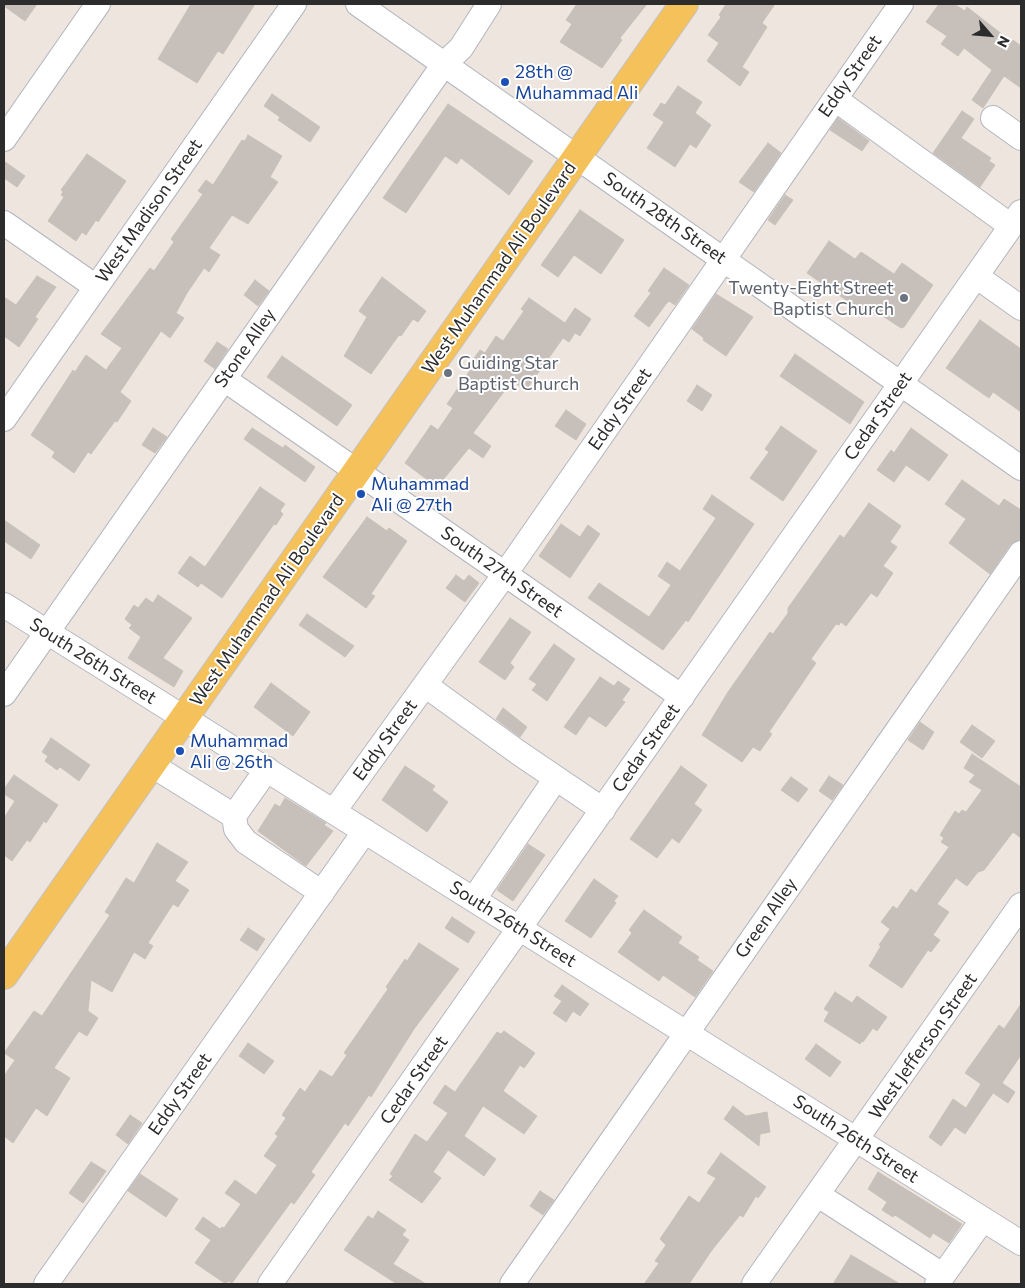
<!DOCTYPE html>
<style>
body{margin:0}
#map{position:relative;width:1025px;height:1288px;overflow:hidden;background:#eee5de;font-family:Commissioner,sans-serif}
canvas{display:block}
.frame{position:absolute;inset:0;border:5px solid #2c2c2c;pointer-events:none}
.north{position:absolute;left:965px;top:10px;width:50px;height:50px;-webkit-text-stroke:4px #fff;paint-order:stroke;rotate:117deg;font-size:14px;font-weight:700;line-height:20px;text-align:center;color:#2c2c2c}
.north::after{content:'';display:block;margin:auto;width:18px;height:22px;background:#2c2c2c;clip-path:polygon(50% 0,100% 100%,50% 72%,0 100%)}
</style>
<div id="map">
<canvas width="1025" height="1288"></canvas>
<div class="frame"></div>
<div class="north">N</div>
</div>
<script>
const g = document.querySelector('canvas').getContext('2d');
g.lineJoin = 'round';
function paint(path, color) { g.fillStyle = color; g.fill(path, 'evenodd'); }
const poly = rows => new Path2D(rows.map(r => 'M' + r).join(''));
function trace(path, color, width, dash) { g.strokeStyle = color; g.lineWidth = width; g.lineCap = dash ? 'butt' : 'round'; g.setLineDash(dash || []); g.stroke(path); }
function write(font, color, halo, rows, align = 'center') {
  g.font = font + ' Commissioner,sans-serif'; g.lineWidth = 4; g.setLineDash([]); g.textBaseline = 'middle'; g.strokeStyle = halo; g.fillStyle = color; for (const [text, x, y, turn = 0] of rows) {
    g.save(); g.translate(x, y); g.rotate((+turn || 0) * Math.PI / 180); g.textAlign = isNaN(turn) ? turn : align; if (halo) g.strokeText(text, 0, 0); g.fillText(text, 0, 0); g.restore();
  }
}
const building = poly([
 [4,4,37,4,25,21,4,6,4,4],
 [191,4,255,4,223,54,218,51,197,83,158,59,191,4],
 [577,4,647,4,620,38,622,40,602,68,560,42,572,24,566,20,577,4],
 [726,4,775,4,762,23,767,27,742,67,749,72,740,86,707,61,719,43,708,35,721,17,719,15,726,4],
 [939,4,954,4,965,11,967,7,1012,42,1013,40,1021,46,1021,88,1004,76,983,108,972,100,992,70,964,48,958,56,941,44,947,36,926,22,939,4],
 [678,86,702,102,695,113,711,125,696,148,690,144,675,167,647,148,664,122,653,115,661,103,665,105,678,86],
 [272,94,320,127,310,142,278,120,280,117,264,106,272,94],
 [448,104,533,161,509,195,461,158,457,164,445,156,406,213,383,198,448,104],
 [962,111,974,119,961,138,991,158,989,161,995,165,980,187,933,153,962,111],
 [838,118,869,141,862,151,830,130,838,118],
 [248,135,282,156,270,177,278,182,248,224,232,215,209,248,220,255,209,272,204,268,187,293,176,313,184,318,170,338,161,331,120,392,131,401,117,422,115,421,91,454,88,452,74,473,52,457,55,452,31,435,73,370,75,372,86,355,106,370,122,348,101,334,150,268,154,271,174,242,171,239,203,194,198,191,206,180,213,185,242,140,245,141,248,135],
 [768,143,781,153,754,192,739,182,768,143],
 [87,154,126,181,98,222,96,220,86,235,82,232,76,241,48,221,64,197,61,195,63,192,61,190,87,154],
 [4,161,25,176,17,187,4,178,4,161],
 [785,195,793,200,775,225,768,220,785,195],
 [580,210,624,240,601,274,574,255,558,277,541,265,580,210],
 [829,241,855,259,861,252,894,274,902,263,933,285,904,327,901,328,869,307,865,313,807,273,829,241],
 [664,268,689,285,675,305,669,301,666,304,649,327,634,316,651,293,648,291,664,268],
 [37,276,56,287,35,317,38,319,19,347,4,336,4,297,16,305,37,276],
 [382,277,426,311,418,322,413,319,401,336,399,335,371,374,344,356,367,317,359,311,382,277],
 [255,280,269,291,258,306,244,295,255,280],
 [716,294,753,317,726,356,703,340,704,338,692,329,716,294],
 [529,298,565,323,575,308,591,319,580,336,575,333,569,342,563,338,526,390,512,381,473,433,491,446,483,458,469,448,437,487,405,463,431,425,438,430,453,408,447,404,475,363,472,361,480,350,485,353,496,336,503,341,524,311,521,309,529,298],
 [980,320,1021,349,1021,412,993,392,989,398,946,368,980,320],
 [217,342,228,349,215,369,204,361,217,342],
 [795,354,864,402,850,424,780,376,795,354],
 [282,356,352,405,337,426,267,377,282,356],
 [697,385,712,395,702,411,687,401,697,385],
 [566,410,586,424,576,440,555,426,566,410],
 [781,426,817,451,783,501,750,478,769,452,765,449,781,426],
 [153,428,167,437,155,453,142,445,153,428],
 [252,428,283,448,285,445,315,467,305,482,244,439,252,428],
 [911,428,948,455,929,481,906,465,894,482,877,470,891,450,894,453,911,428],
 [962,480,999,506,1004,499,1021,510,1021,539,1010,545,990,574,949,543,966,519,945,504,962,480],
 [260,487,285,504,280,511,283,514,276,525,274,524,222,598,201,583,198,587,178,573,190,556,205,567,260,487],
 [712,495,754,524,688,622,686,620,663,650,588,598,599,583,649,617,671,585,658,576,667,562,680,571,716,518,703,509,712,495],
 [869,503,901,526,890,542,897,547,883,566,893,573,877,597,871,593,846,626,841,622,839,625,836,624,811,659,816,663,769,732,772,734,760,751,753,747,742,762,702,735,728,692,770,632,773,634,788,613,788,608,840,535,844,538,869,503],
 [367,517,387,531,389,528,407,541,371,594,375,596,366,608,323,577,367,517],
 [4,520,40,545,31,559,4,541,4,520],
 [561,524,580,537,588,525,600,534,570,578,539,556,561,524],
 [456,575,464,581,469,575,479,583,465,602,446,588,456,575],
 [158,595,192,618,163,658,183,671,174,687,128,658,141,637,129,628,132,625,125,619,134,605,138,608,146,598,153,603,158,595],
 [307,614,354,646,345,657,299,625,307,614],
 [510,618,531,632,510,663,514,667,505,680,479,662,510,618],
 [554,644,575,659,547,701,532,690,537,684,529,679,554,644],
 [600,677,614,686,618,681,630,689,622,700,625,702,606,727,589,716,576,735,564,727,600,677],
 [271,683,310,712,293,736,254,707,271,683],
 [503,708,527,727,520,737,496,719,503,708],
 [920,722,934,732,923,750,908,740,920,722],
 [972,725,995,741,982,758,960,742,972,725],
 [51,738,90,765,79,781,60,767,57,770,45,761,48,756,42,752,51,738],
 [972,754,1021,787,1021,838,1013,832,984,870,978,872,967,886,956,878,937,904,949,912,933,935,940,940,931,952,928,950,902,988,869,966,881,946,879,945,890,929,881,922,893,906,897,909,911,889,916,893,949,847,941,842,944,838,940,835,955,811,959,814,962,810,966,812,982,790,969,782,975,775,964,768,972,754],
 [405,766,435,786,432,790,448,802,427,832,382,800,405,766],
 [681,766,707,785,694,804,702,810,679,843,672,838,657,858,630,839,681,766],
 [14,775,58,805,46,823,44,821,30,842,27,840,12,861,4,855,4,818,15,801,4,794,4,789,14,775],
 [829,776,843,785,832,800,819,791,829,776],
 [791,777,808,789,798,802,781,790,791,777],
 [285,798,326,823,324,825,333,831,306,866,258,831,275,804,280,807,285,798],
 [157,843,188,862,175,881,189,890,178,907,173,904,148,943,153,946,145,959,134,952,112,992,91,980,88,1011,98,1018,87,1036,79,1031,54,1068,70,1078,47,1116,36,1108,13,1143,4,1136,4,1076,15,1060,4,1053,34,1011,42,1016,110,915,105,912,126,878,134,883,157,843],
 [528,844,545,855,513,901,497,890,528,844],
 [594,879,618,896,614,901,616,903,591,938,565,921,594,879],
 [644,910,682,937,678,943,699,957,697,960,713,971,695,997,663,975,659,981,618,952,632,933,629,930,644,910],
 [452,917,475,932,468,943,445,928,452,917],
 [248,928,265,939,257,951,240,940,248,928],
 [419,943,459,969,414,1029,371,1097,369,1095,348,1126,345,1123,311,1172,315,1175,294,1204,291,1202,232,1283,228,1281,226,1284,195,1263,211,1240,195,1229,203,1217,220,1229,222,1227,224,1228,241,1204,225,1193,235,1180,256,1195,277,1165,264,1156,278,1136,275,1134,286,1118,282,1115,300,1088,305,1092,320,1070,332,1077,347,1055,344,1053,388,989,386,987,405,959,407,961,419,943],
 [562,985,589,1004,580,1016,573,1011,566,1022,553,1013,562,1001,554,996,562,985],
 [835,992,852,1003,857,996,887,1017,877,1031,873,1028,863,1042,862,1041,860,1044,824,1021,829,1012,824,1009,835,992],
 [1021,1004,1021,1055,1002,1083,1015,1092,1008,1103,993,1093,965,1134,955,1127,941,1146,929,1137,953,1099,966,1108,981,1084,965,1073,999,1025,1004,1029,1021,1004],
 [504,1031,535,1053,524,1068,520,1065,503,1091,537,1116,524,1134,483,1106,464,1136,496,1159,484,1176,448,1150,433,1172,441,1178,422,1203,389,1180,393,1176,390,1174,415,1134,427,1142,448,1113,433,1103,445,1085,455,1092,497,1032,501,1034,504,1031],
 [248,1043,274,1061,264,1074,239,1056,248,1043],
 [816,1044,841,1062,830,1077,805,1059,816,1044],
 [733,1106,746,1116,767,1112,770,1132,760,1134,759,1146,724,1119,733,1106],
 [130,1115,142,1123,128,1144,116,1135,130,1115],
 [721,1153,766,1187,758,1198,756,1196,743,1217,740,1215,712,1250,689,1284,644,1284,659,1263,655,1261,666,1245,660,1239,689,1196,699,1203,716,1178,707,1173,721,1153],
 [91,1162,106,1171,83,1203,69,1193,91,1162],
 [878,1172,962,1224,949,1243,933,1233,930,1238,895,1215,893,1217,882,1210,887,1202,868,1189,878,1172],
 [140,1174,178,1199,166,1217,128,1191,140,1174],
 [540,1191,554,1200,543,1215,530,1206,540,1191],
 [378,1211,406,1230,402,1235,409,1240,393,1264,426,1284,397,1284,344,1250,368,1216,373,1219,378,1211],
 [851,1255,900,1284,833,1284,851,1255]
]);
paint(building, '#c6bfba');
trace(building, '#c9c1b7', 1);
const minor = poly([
 [358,4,1021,468],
 [835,99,1011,226],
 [993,118,1021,138],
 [4,139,98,4],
 [4,223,96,287],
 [976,276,1021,308],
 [224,379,682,697],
 [4,419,294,4],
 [4,605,1021,1243],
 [425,685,519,753,603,810],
 [4,694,444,64,461,48,489,4],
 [150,764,234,816],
 [267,769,234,816,236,829,246,842,322,893],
 [334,811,505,574,901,4],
 [474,899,556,778],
 [818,1195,933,1269],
 [46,1284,365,831],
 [270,1284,1021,212],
 [512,1284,1021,553],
 [754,1284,1021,905],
 [937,1284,983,1219]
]);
const major = poly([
 [4,975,684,4]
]);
trace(minor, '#b2b6c0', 26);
trace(major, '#c4c4c4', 30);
trace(minor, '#fff', 24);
trace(major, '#f5c15b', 28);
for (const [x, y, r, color] of [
 [505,82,5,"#1a4fb4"],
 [904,298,5,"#6b7280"],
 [448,373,5,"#6b7280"],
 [361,494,5,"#1a4fb4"],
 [180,751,5,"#1a4fb4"]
]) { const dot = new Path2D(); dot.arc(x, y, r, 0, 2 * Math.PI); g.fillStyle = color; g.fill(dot); trace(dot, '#fff', 2); }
write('18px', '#164399', '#fff', [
 ["28th @",515,72],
 ["Muhammad Ali",515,93],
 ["Muhammad",371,484],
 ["Ali @ 27th",371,505],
 ["Muhammad",190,741],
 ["Ali @ 26th",190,762]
], 'left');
write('18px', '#2c2c2c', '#fff', [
 ["Eddy Street",850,76,-55],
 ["West Madison Street",149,211,-55],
 ["South 28th Street",665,218,35],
 ["West Muhammad Ali Boulevard",499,268,-55],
 ["Stone Alley",245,348,-55],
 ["Eddy Street",620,409,-55],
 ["Cedar Street",878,416,-55],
 ["South 27th Street",502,572,35],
 ["West Muhammad Ali Boulevard",267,600,-55],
 ["South 26th Street",93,661,32],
 ["Eddy Street",385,740,-54],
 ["Cedar Street",646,748,-55],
 ["Green Alley",766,918,-55],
 ["South 26th Street",513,924,32],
 ["West Jefferson Street",923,1046,-55],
 ["Cedar Street",414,1080,-55],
 ["Eddy Street",180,1094,-55],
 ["South 26th Street",856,1139,33]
]);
write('18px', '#5b616d', '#fff', [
 ["Twenty-Eight Street",894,288],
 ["Baptist Church",894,309],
 ["Guiding Star",458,363,"left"],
 ["Baptist Church",458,384,"left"]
], 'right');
</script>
